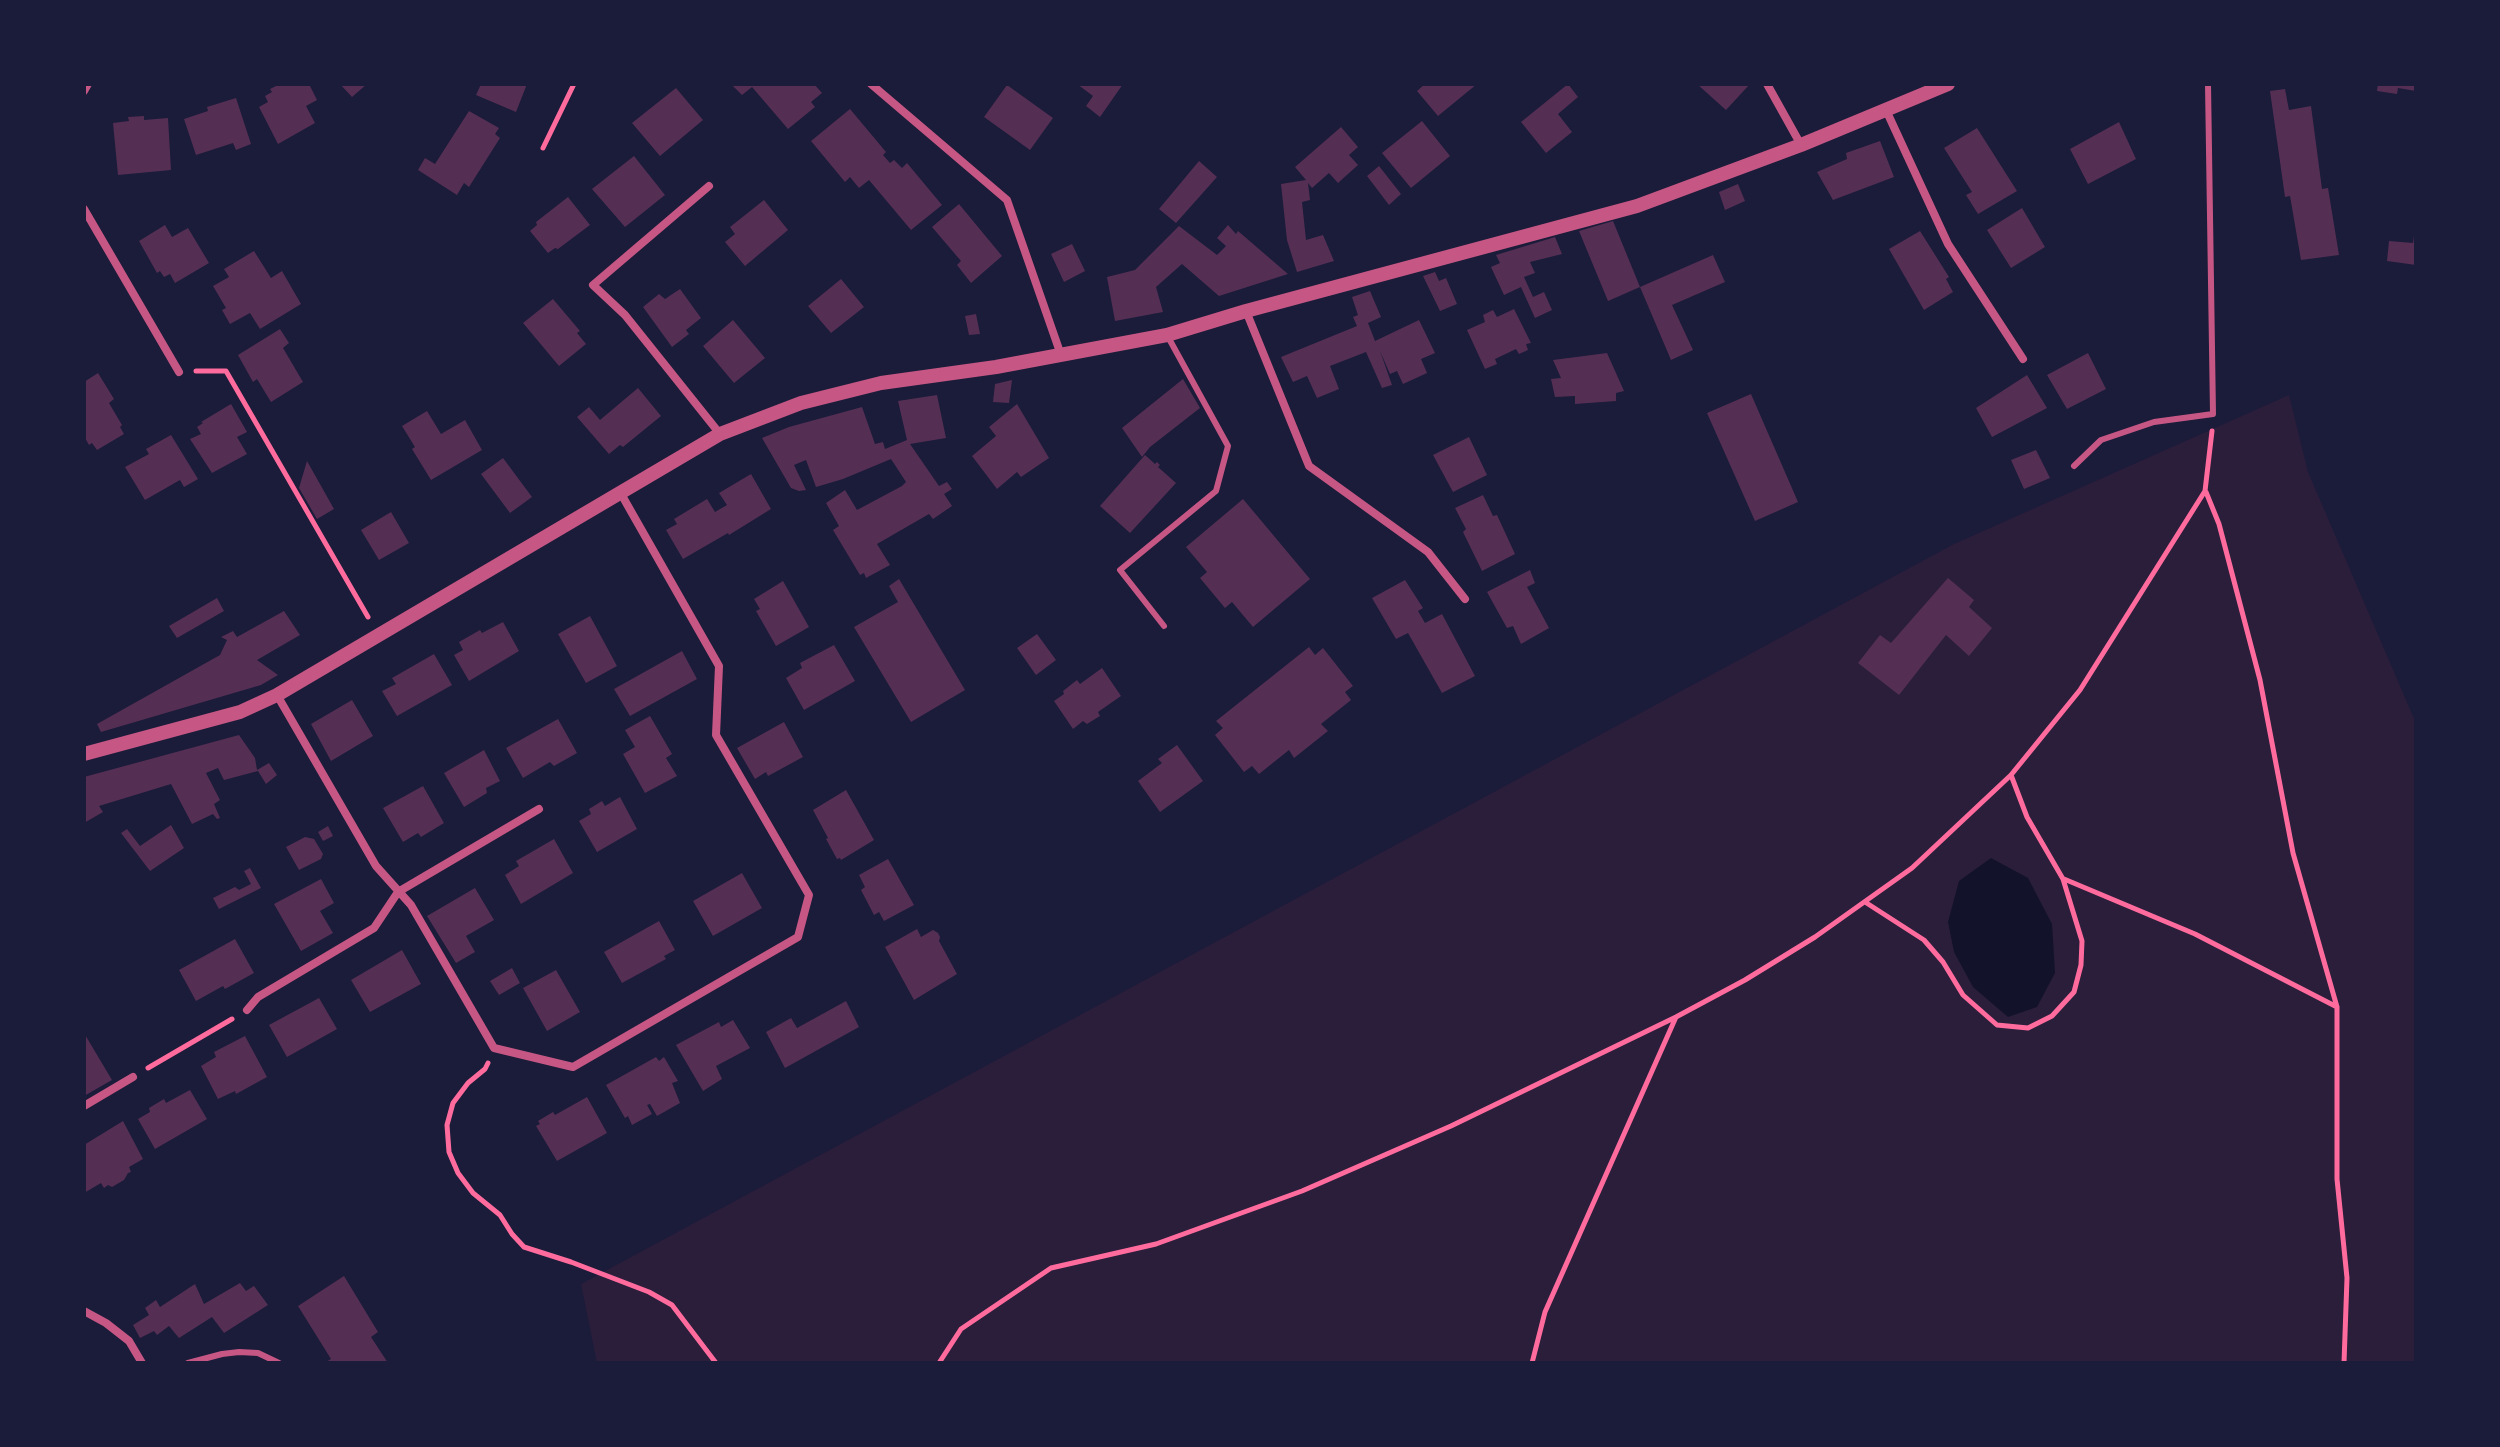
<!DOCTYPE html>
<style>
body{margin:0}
#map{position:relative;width:2500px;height:1447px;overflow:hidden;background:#1b1b3a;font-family:"Times New Roman",serif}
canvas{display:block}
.frame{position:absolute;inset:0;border:86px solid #1b1b3a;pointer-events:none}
</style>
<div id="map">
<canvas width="2500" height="1447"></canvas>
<div class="frame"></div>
</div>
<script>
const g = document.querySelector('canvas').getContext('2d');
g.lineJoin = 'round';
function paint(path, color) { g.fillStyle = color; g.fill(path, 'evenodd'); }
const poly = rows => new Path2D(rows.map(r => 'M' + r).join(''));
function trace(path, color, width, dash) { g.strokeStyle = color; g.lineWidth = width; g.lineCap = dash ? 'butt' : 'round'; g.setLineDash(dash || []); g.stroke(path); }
paint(poly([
 [2289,395,2308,472,2416,723,2416,1363,597,1363,581,1284,1954,544]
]), '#2a1e3b');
paint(poly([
 [1991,858,2028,878,2052,924,2055,973,2037,1007,2008,1017,1973,987,1954,952,1948,922,1959,881]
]), '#12122b');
paint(poly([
 [280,84,309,84,317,100,306,106,315,123,278,144,259,107,268,102,265,96,272,92,270,89],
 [340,84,367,84,352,97],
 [481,84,527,84,516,112,476,95],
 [731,84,814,84,822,93,811,102,815,107,788,129,752,87,742,95],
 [1077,84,1123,84,1100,117,1086,106,1093,96],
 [1425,84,1477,84,1438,116,1417,91],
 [1568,84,1578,97,1558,114,1572,132,1546,153,1521,122],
 [1697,84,1750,84,1726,110],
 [2378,84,2416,84,2416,91,2398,88,2397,94,2377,91],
 [1007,85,1053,118,1030,150,984,117],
 [676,88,703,120,660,156,632,123],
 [2285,89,2289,110,2311,106,2322,189,2328,188,2339,255,2301,260,2290,196,2285,197,2270,91],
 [236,98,251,144,236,150,233,143,196,155,184,119,208,111,207,107],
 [850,109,886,152,883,155,890,163,894,160,902,168,907,163,942,205,911,230,869,180,859,188,850,177,845,182,811,141],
 [469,111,499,128,495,134,500,138,469,187,464,183,457,195,418,170,425,158,435,164],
 [144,116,144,120,168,118,171,170,118,175,113,123,129,121,128,117],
 [1422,121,1450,156,1411,188,1382,153],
 [2119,122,2136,159,2088,184,2070,149],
 [1341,127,1358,147,1349,155,1358,165,1338,183,1329,173,1312,188,1308,183,1310,200,1302,202,1306,240,1323,235,1334,261,1297,272,1287,240,1281,184,1306,180,1295,167],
 [1977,128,2017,191,1978,214,1966,195,1972,192,1944,148],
 [1880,141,1894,177,1833,200,1817,172,1847,159,1846,153],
 [634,156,665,195,625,227,592,189],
 [1199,161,1217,177,1176,223,1159,209],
 [1379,166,1401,194,1389,205,1367,176],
 [1738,184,1745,201,1725,210,1719,192],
 [568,197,590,225,558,249,555,248,548,253,530,231,537,225,536,222],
 [764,200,788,230,745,266,725,242,735,234,730,227],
 [959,204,1002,256,971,283,957,265,961,261,932,227],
 [2022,208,2045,247,2011,268,1987,230],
 [1613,221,1640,287,1608,301,1579,231],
 [165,225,172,237,188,228,209,263,175,283,170,274,164,277,160,271,157,273,139,241],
 [1228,225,1236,234,1238,231,1288,274,1219,296,1182,264,1156,287,1163,312,1115,321,1107,277,1135,270,1179,226,1217,255,1226,246,1217,238],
 [1920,231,1949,277,1946,279,1953,292,1924,310,1889,249],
 [2414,236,2416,236,2416,265,2387,261,2389,241,2413,243],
 [1555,237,1562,254,1530,262,1535,273,1524,277,1533,297,1544,292,1552,310,1535,318,1521,287,1504,295,1491,267,1500,263,1496,255],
 [1072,244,1085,271,1064,282,1051,254],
 [254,251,271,278,282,271,301,304,260,329,250,313,230,324,222,310,226,308,213,286,229,277,224,269],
 [1713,255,1725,282,1672,305,1693,350,1671,360,1640,287],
 [1435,272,1439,281,1446,278,1457,304,1440,311,1423,276],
 [841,279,864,307,831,333,808,306],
 [680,289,701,318,686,330,689,334,672,347,643,307,659,294,665,299],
 [1370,291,1381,317,1368,323,1375,341,1419,320,1435,353,1421,359,1427,373,1403,384,1397,371,1390,374,1380,351,1392,385,1382,388,1366,352,1330,366,1339,389,1317,398,1307,376,1293,382,1281,357,1357,326,1353,317,1358,315,1352,297],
 [553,299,580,331,577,333,586,344,559,366,523,323],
 [1514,309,1531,343,1526,344,1528,350,1519,354,1516,349,1495,359,1497,364,1485,369,1467,330,1485,322,1483,315,1493,310,1497,317],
 [976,314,980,334,969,335,965,316],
 [733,320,765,358,734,383,703,346],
 [280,329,289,343,283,348,303,382,271,402,257,379,253,382,238,355],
 [1607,353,1624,391,1616,393,1616,401,1575,404,1575,396,1555,397,1551,379,1561,378,1553,360],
 [2088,353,2106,389,2067,409,2047,375],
 [98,373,114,399,109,403,122,425,120,427,124,434,97,450,92,443,89,445,84,436,84,382],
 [2027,375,2047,408,1992,437,1976,408],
 [1183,379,1200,408,1150,447,1142,457,1122,428],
 [1012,380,1009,403,993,402,995,384],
 [638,388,661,416,623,447,620,445,609,454,577,417,589,407,600,420],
 [1751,394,1798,502,1755,521,1707,413],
 [937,395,946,438,910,444,939,486,947,482,952,489,944,494,952,506,933,519,929,514,877,544,890,565,866,578,864,573,860,575,833,530,839,526,826,503,845,490,857,510,902,486,906,482,891,459,843,479,816,487,806,460,794,465,806,490,799,491,791,488,762,438,789,427,862,407,875,444,883,442,885,449,907,440,898,401],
 [231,404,247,432,237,437,247,454,212,473,190,439,201,434,197,427,203,423,201,422],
 [1017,404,1049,458,1021,477,1017,472,997,489,972,456,996,436,989,427],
 [427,411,441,434,465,420,482,450,431,480,412,449,415,447,402,426],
 [171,435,198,479,184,487,180,480,145,500,125,467,149,454,146,449],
 [1469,437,1487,475,1453,492,1433,455],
 [2036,450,2050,478,2024,489,2011,460],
 [1145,455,1155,464,1157,462,1160,465,1158,467,1176,483,1130,533,1100,506],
 [503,458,532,497,510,513,481,474],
 [307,461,334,509,317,519,299,488],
 [751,474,771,509,729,535,728,533,683,559,666,530,677,524,674,519,707,499,715,512,727,505,719,493],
 [1483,495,1493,516,1497,515,1515,554,1482,571,1463,532,1466,529,1455,508],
 [1243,499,1310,579,1253,627,1232,602,1225,608,1200,578,1207,572,1186,547],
 [391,512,409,543,379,560,361,530],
 [1530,570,1535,583,1527,587,1549,628,1521,644,1513,626,1507,628,1487,592],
 [1948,578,1974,600,1969,607,1992,628,1969,656,1946,635,1899,695,1858,663,1880,635,1891,643],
 [899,579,965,690,911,722,854,627,898,602,889,586],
 [1405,580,1423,608,1418,611,1425,623,1442,614,1475,676,1442,693,1408,633,1396,639,1372,598],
 [783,581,809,627,776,646,756,611,760,609,754,599],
 [217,598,224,611,177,638,169,626],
 [284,611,300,635,257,660,278,675,261,685,101,732,97,724,220,655,227,640,221,637,233,631,237,637],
 [590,616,617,666,586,683,558,634],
 [503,622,519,651,469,681,454,655,463,650,459,642,480,630,482,633],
 [1037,634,1056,660,1036,675,1017,648],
 [834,645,855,681,804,710,786,678,802,668,800,663],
 [1309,647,1315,655,1323,648,1353,686,1345,692,1351,700,1321,724,1328,731,1294,758,1289,750,1259,774,1252,766,1244,772,1215,735,1223,728,1216,721],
 [682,651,697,679,630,716,614,689],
 [434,654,452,685,397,716,382,691,396,684,392,678],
 [1102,668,1121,696,1098,712,1100,716,1087,724,1083,721,1073,729,1054,701,1064,694,1063,691,1077,680,1080,684],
 [352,700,373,736,331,761,311,724],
 [650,716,672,754,666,758,677,776,645,793,623,754,635,747,625,730],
 [558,719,577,753,554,766,550,762,523,778,506,748],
 [784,722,803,757,768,776,766,772,755,779,737,748],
 [239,735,255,758,257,770,269,763,277,775,266,784,258,771,224,780,218,768,206,773,220,800,214,804,220,818,217,819,213,814,192,824,171,784,99,806,103,812,84,823,84,777],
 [1177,745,1203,781,1160,812,1138,781,1162,763,1158,759],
 [484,750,500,781,486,788,487,793,464,807,444,773],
 [423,786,444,823,421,837,418,833,403,842,383,808],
 [846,790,874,840,841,860,840,858,837,859,826,839,828,838,813,810],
 [620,797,637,829,597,852,579,821,591,814,589,809,602,801,605,806],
 [171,825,184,848,150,871,121,833,127,829,140,846],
 [328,826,333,836,323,841,318,832],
 [305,837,314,839,323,854,321,859,299,870,286,847],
 [554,839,573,873,521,904,505,875,519,866,516,861],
 [888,859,914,905,884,921,879,912,874,915,861,890,865,887,859,875],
 [250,868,261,888,219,909,213,898,235,887,239,890,251,884,244,871],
 [742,873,762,908,713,936,693,901],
 [321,879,334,903,320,911,333,933,301,951,274,904],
 [475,888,494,920,466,936,475,952,456,963,427,916],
 [659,921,675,950,664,956,666,959,622,983,604,952],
 [917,929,921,937,933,930,938,933,940,937,939,941,957,974,914,1000,885,947],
 [235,939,254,973,225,989,223,986,196,1001,179,970],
 [402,950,421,984,370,1012,351,980],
 [512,968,520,983,499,995,490,981],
 [556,970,580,1012,547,1031,523,988],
 [319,998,337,1029,287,1057,269,1025],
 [846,1001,859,1027,785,1068,766,1032,791,1018,797,1028],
 [733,1020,750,1048,716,1066,722,1079,703,1091,676,1045,719,1022,721,1027],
 [84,1033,112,1080,84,1096],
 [245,1036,267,1077,236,1094,235,1091,218,1099,201,1066,216,1057,214,1052],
 [656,1057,659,1061,664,1057,678,1081,672,1083,680,1103,657,1116,650,1104,647,1105,652,1114,632,1125,628,1116,625,1118,606,1085],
 [190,1090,207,1119,155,1149,138,1119,150,1112,149,1108,164,1099,166,1103],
 [587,1097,607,1133,557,1161,536,1126,540,1124,538,1121,553,1112,555,1115],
 [123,1121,143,1159,129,1167,131,1172,128,1173,124,1180,112,1187,108,1185,104,1188,101,1183,84,1193,84,1145],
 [344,1276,378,1332,371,1337,388,1363,324,1363,331,1359,298,1306],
 [240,1283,246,1291,254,1286,268,1305,224,1333,212,1317,179,1338,169,1326,157,1335,154,1331,140,1338,133,1325,149,1315,145,1308,156,1300,160,1307,195,1284,204,1304]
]), '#542f53');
trace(poly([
 [543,148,574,84],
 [196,371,226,371,368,617],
 [2206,492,2219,524,2260,680,2293,853,2337,1007,2337,1179,2347,1278,2344,1363],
 [2064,879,2195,934,2337,1007],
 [1865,902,1924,940,1943,962,1963,995,1997,1025,2028,1028,2052,1016,2074,992,2081,965,2082,941,2063,879,2027,817,2011,775],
 [488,1063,485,1069,468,1083,453,1103,447,1125,449,1152,458,1173,473,1193,500,1215,512,1234,524,1247,571,1262,649,1292,672,1305,716,1363],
 [148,1068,232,1019],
 [939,1363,961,1329,1051,1268,1156,1244,1302,1191,1451,1126,1676,1017,1745,980,1815,937,1912,868,2011,775,2080,690,2205,491,2212,431],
 [1532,1363,1545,1312,1676,1017]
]), '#ff6b9d', 5);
trace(poly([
 [2074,466,2101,440,2154,422,2213,414,2208,84],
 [1164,626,1120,570,1216,491,1228,446,1167,335],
 [188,1363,222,1354,239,1352,258,1353,279,1363]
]), '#c65784', 6);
trace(poly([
 [871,84,1007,200,1061,355],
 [1767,84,1801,145],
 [84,91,88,84],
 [1886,110,1948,244,2023,359],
 [709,186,593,285,625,315,720,434],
 [84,209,179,372],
 [1246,311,1309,466,1428,552,1465,599],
 [277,695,376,866,411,905,494,1048,573,1067,798,937,809,895,716,735,719,666,620,492],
 [247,1010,258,997,374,928,398,892,539,809],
 [84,1106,133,1077],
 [84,1311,106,1323,129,1341,142,1363]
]), '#c65784', 8);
trace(poly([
 [84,754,240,712,277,695,720,434,801,403,881,383,996,367,1167,335,1246,311,1637,206,1801,145,1948,84]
]), '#c65784', 14);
</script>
